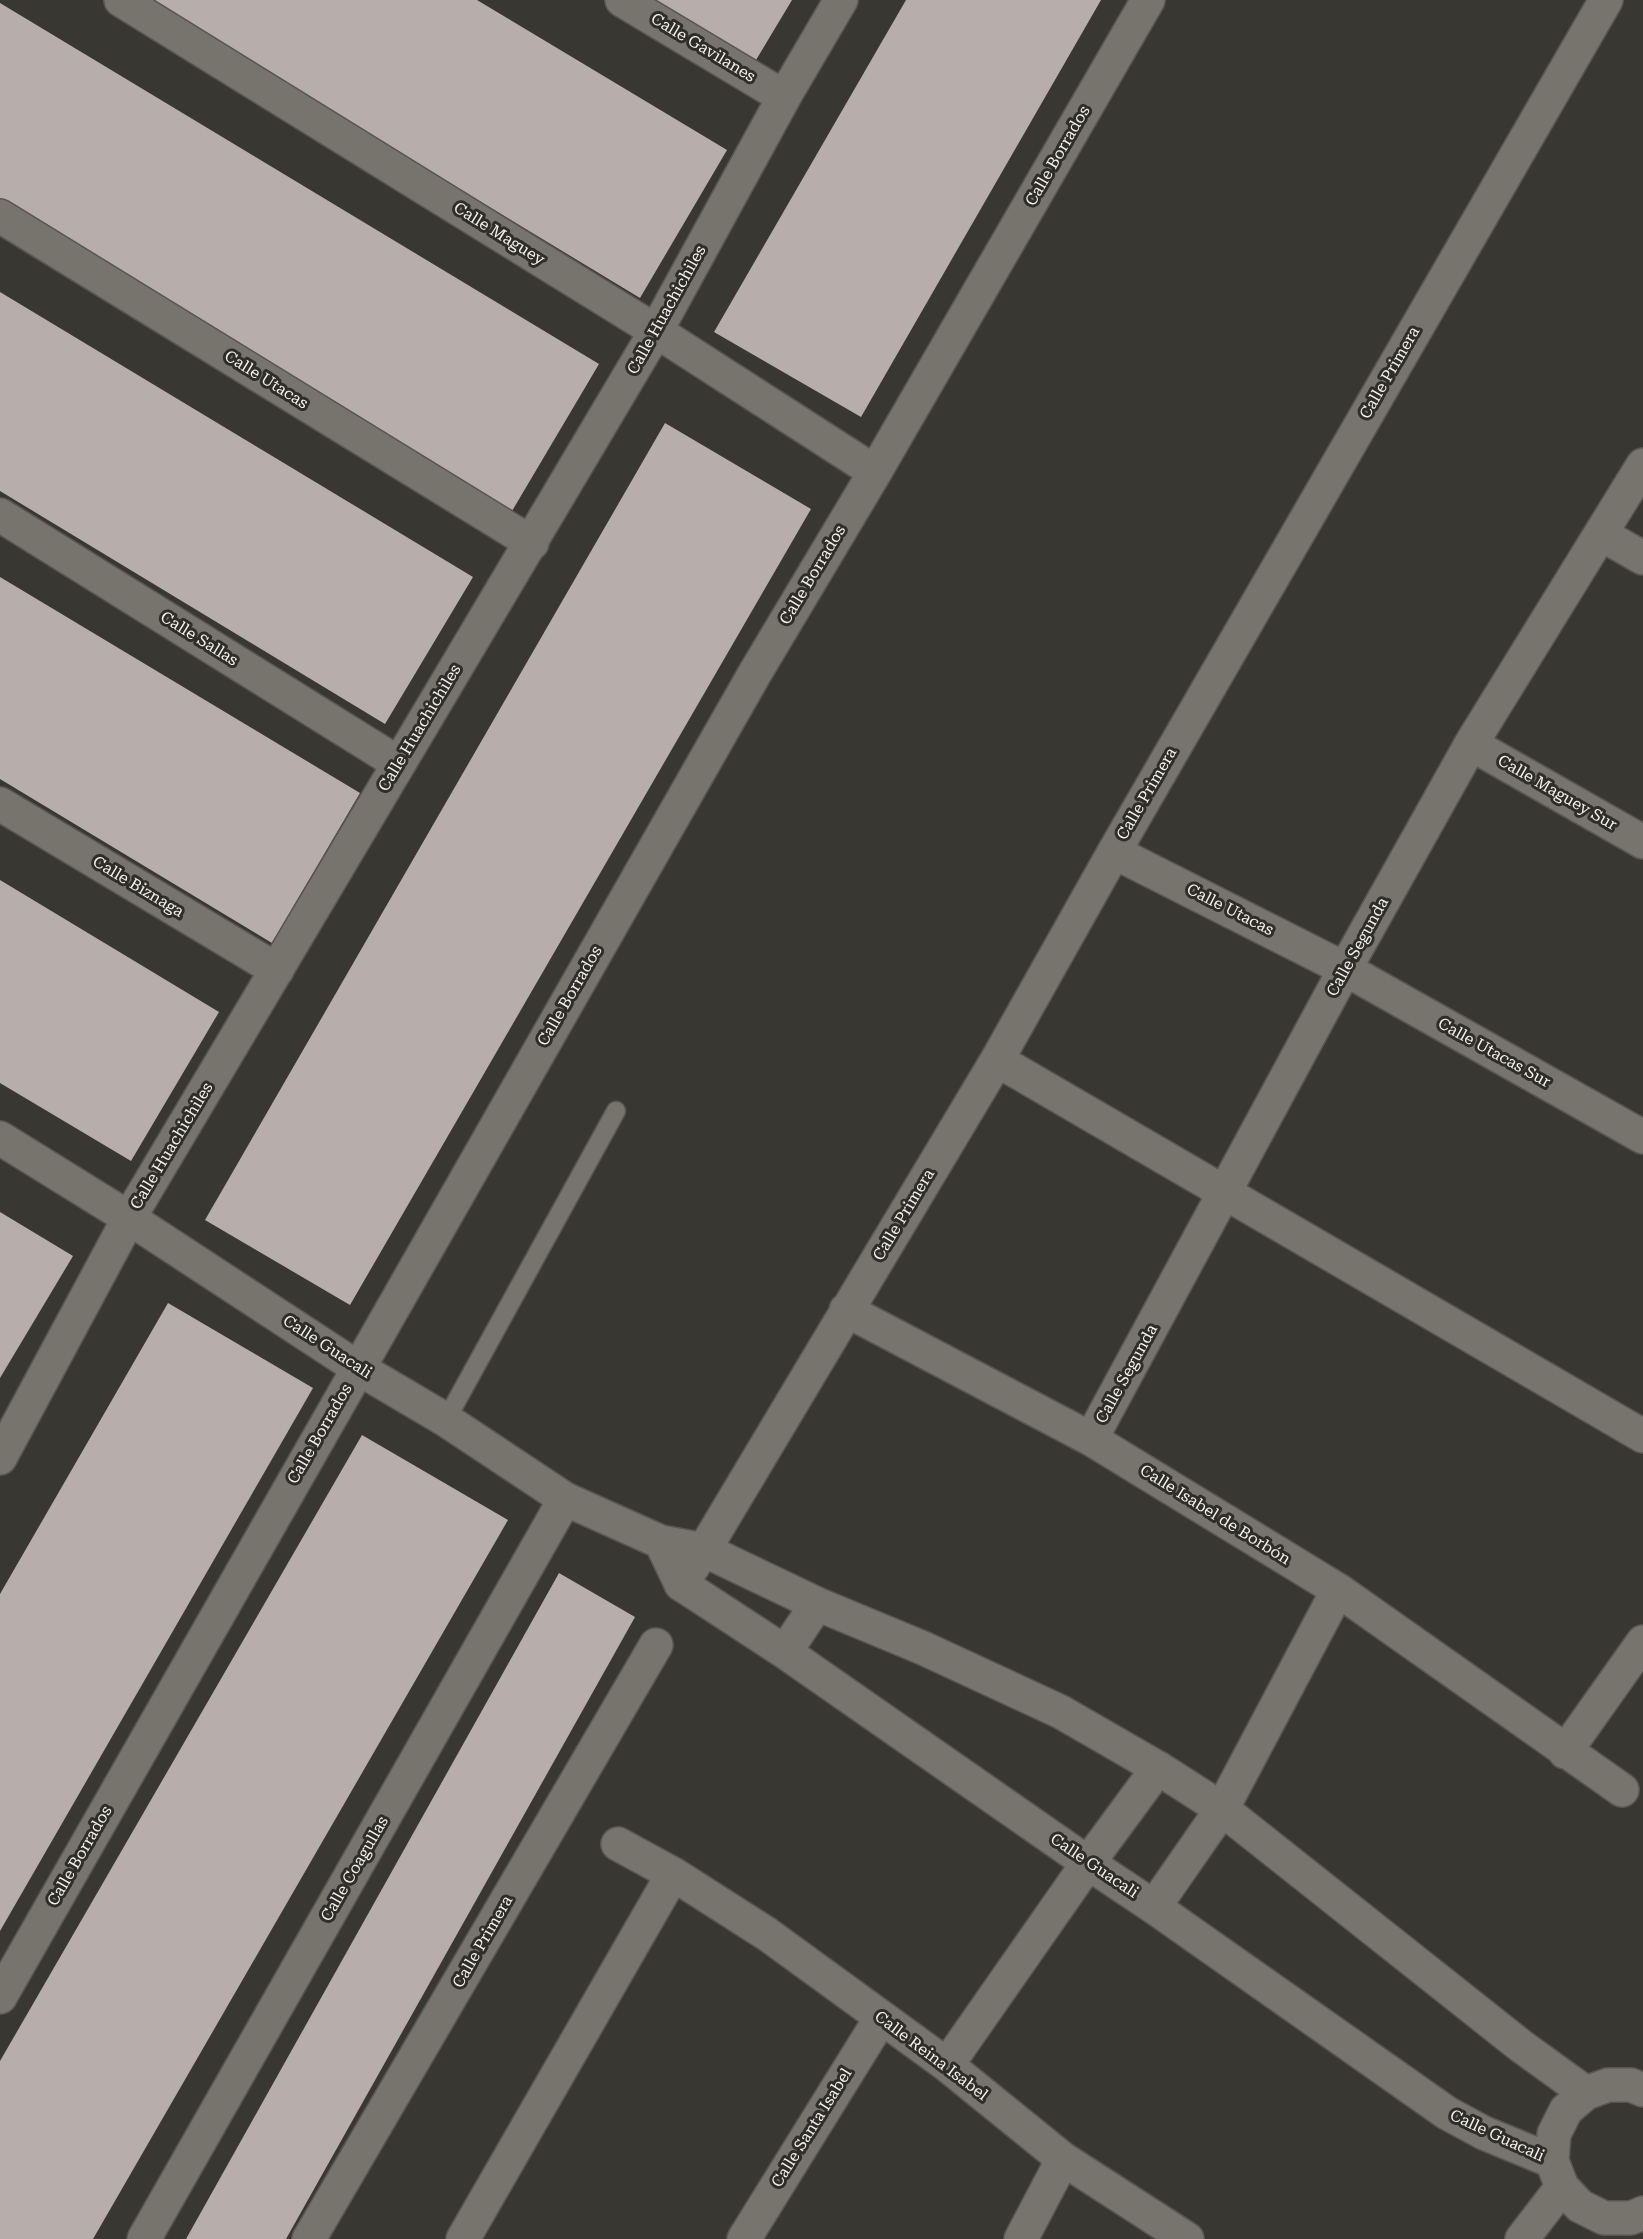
<!DOCTYPE html>
<meta charset="utf-8">
<style>
body{margin:0}
canvas{display:block;background:#393731}
</style>
<canvas width="1643" height="2239"></canvas>
<script>
const g = document.querySelector('canvas').getContext('2d');
g.lineJoin = 'round';
function paint(path, color) { g.fillStyle = color; g.fill(path, 'evenodd'); }
const poly = rows => new Path2D(rows.map(r => 'M' + r).join(''));
function trace(path, color, width, dash) { g.strokeStyle = color; g.lineWidth = width; g.lineCap = dash ? 'butt' : 'round'; g.setLineDash(dash || []); g.stroke(path); }
function write(font, color, halo, rows, align = 'center') {
  g.font = font + ' "Roboto Serif",serif'; g.lineWidth = 6; g.setLineDash([]); g.textBaseline = 'middle'; g.strokeStyle = halo; g.fillStyle = color; for (const [text, x, y, turn = 0] of rows) {
    g.save(); g.translate(x, y); g.rotate((+turn || 0) * Math.PI / 180); g.textAlign = isNaN(turn) ? turn : align; if (halo) g.strokeText(text, 0, 0); g.fillText(text, 0, 0); g.restore();
  }
}
paint(poly([
 [147,0,477,0,727,150,640,298],
 [645,0,792,0,753,65],
 [906,0,1101,0,861,417,714,332],
 [0,3,599,364,512,511,0,202],
 [0,292,473,577,385,724,0,491],
 [665,423,811,509,350,1305,205,1220],
 [0,577,360,793,272,943,0,779],
 [0,880,219,1012,131,1161,0,1083],
 [0,1212,73,1256,0,1378],
 [168,1303,313,1388,0,1931,0,1594],
 [362,1435,508,1520,93,2239,0,2239,0,2061],
 [559,1573,635,1617,286,2239,186,2239]
]), '#b7aeab');
const lane = poly([
 [446,1420,616,1111]
]);
const street = poly([
 [121,0,656,331,875,472],
 [622,0,784,97],
 [0,216,532,543],
 [0,515,398,763],
 [1601,534,1643,558],
 [1471,744,1643,842],
 [0,804,277,970],
 [1114,852,1345,969,1643,1137],
 [997,1060,1643,1436],
 [0,1138,129,1218],
 [846,1310,1091,1439,1338,1590,1622,1790],
 [1091,1439,1345,969,1471,744,1643,465],
 [681,1584,704,1550,997,1060,1114,852,1606,0],
 [1565,1752,1643,1642],
 [618,1844,673,1874,767,1934,947,2065,1063,2159,1187,2239],
 [1154,1907,1222,1809,1338,1590],
 [0,1997,755,673,875,472,1148,0],
 [947,2065,1088,1863,1158,1768],
 [144,2239,565,1499],
 [309,2239,656,1645],
 [463,2239,673,1874],
 [744,2239,881,2018],
 [1021,2239,1063,2159]
]);
const secondary = poly([
 [129,1218,358,1368,446,1420,565,1499,661,1542,704,1550,817,1604,923,1648,1061,1712,1158,1768,1222,1809,1521,2046,1586,2093],
 [0,1458,129,1218,656,331,784,97,841,0],
 [661,1542,681,1584,785,1652,1088,1863,1154,1907,1447,2113,1484,2133,1552,2161],
 [785,1652,817,1604],
 [1643,2090,1631,2085,1608,2085,1586,2093,1566,2110,1554,2134,1552,2161,1562,2187,1580,2206,1604,2218,1631,2218,1643,2213],
 [1522,2239,1562,2187]
]);
trace(lane, '#575650', 21);
trace(street, '#575650', 36);
trace(secondary, '#575650', 36);
trace(lane, '#76746d', 18);
trace(street, '#76746d', 33);
trace(secondary, '#76746d', 33);
write('16px', '#f2f1ed', '#2f2d27', [
 ["Calle Gavilanes",703,48,31],
 ["Calle Borrados",1058,156,-60],
 ["Calle Maguey",499,234,32],
 ["Calle Huachichiles",667,310,-61],
 ["Calle Primera",1390,373,-60],
 ["Calle Utacas",266,380,32],
 ["Calle Borrados",813,575,-59],
 ["Calle Sallas",199,639,32],
 ["Calle Huachichiles",420,728,-59],
 ["Calle Maguey Sur",1557,793,30],
 ["Calle Primera",1147,794,-60],
 ["Calle Biznaga",138,887,31],
 ["Calle Utacas",1230,910,27],
 ["Calle Segunda",1358,947,-61],
 ["Calle Borrados",570,996,-60],
 ["Calle Utacas Sur",1494,1053,29],
 ["Calle Huachichiles",172,1146,-59],
 ["Calle Primera",904,1215,-59],
 ["Calle Guacali",327,1347,33],
 ["Calle Segunda",1127,1374,-61],
 ["Calle Borrados",320,1434,-60],
 ["Calle Isabel de Borbón",1215,1515,32],
 ["Calle Borrados",80,1856,-60],
 ["Calle Guacali",1094,1866,34],
 ["Calle Coagullas",355,1869,-60],
 ["Calle Primera",483,1942,-60],
 ["Calle Reina Isabel",931,2056,37],
 ["Calle Santa Isabel",812,2128,-58],
 ["Calle Guacali",1497,2136,25]
]);
</script>
